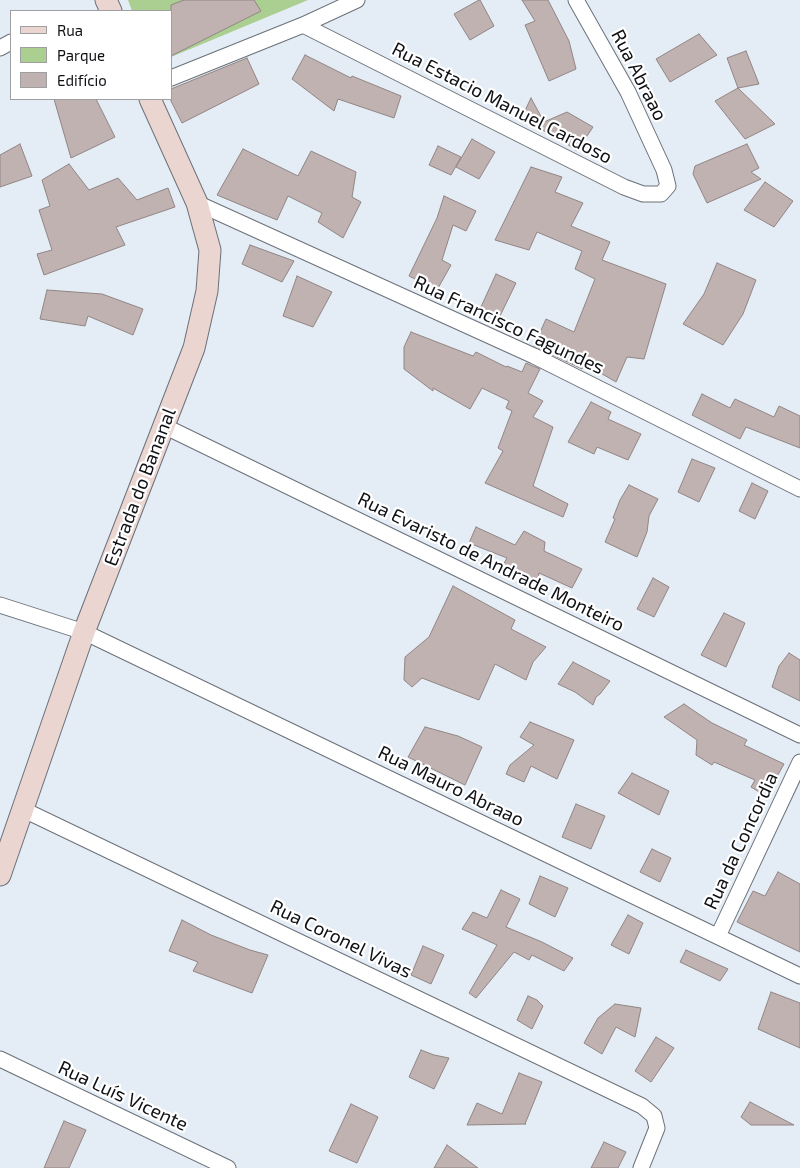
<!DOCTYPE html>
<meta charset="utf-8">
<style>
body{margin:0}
#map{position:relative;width:800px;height:1168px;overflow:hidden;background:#e4ecf5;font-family:"Exo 2",sans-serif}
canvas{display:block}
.legend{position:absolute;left:10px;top:10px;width:162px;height:90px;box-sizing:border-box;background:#fff;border:1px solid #9f9fa1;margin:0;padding:6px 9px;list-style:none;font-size:15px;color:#0e1014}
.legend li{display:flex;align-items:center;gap:10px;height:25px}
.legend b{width:25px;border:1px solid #9f9fa1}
</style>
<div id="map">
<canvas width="800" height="1168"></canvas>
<ul class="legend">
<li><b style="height:6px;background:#ebd5d1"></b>Rua</li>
<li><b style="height:14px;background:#abcf90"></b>Parque</li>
<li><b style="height:14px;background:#bfb2b1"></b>Edifício</li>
</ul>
</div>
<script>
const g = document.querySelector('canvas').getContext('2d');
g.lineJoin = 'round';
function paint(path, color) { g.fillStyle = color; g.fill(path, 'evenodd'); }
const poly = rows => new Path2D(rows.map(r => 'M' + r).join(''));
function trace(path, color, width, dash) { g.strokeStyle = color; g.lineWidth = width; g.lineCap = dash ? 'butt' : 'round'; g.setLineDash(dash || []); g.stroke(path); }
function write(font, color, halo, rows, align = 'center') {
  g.font = font + ' "Exo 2",sans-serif'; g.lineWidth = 4.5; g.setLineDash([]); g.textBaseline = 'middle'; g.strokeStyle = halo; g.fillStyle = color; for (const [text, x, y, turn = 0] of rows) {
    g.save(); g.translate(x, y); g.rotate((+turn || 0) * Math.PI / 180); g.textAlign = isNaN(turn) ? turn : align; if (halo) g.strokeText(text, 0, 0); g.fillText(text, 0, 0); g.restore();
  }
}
paint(poly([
 [128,0,308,0,171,57,171,11,132,11]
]), '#abcf90');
const building = poly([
 [184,0,254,0,261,11,171,56,171,5,184,0],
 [479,0,480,0,494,26,470,40,454,14,479,0],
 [522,0,548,0,569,41,576,69,549,81,525,25,535,21,522,0],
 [699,34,717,55,670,82,656,59,699,34],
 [746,51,759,84,738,88,727,58,746,51],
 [305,55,351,78,352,76,401,96,394,118,338,99,334,111,292,79,305,55],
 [247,58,259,84,182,123,171,101,171,89,247,58],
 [738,88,775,124,745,139,715,101,738,88],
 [531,98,544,122,567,112,593,127,577,151,549,131,550,134,521,119,531,98],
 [54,99,96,99,115,137,71,158,54,99],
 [472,139,495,152,479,179,456,167,472,139],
 [20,144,32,176,0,187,0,155,20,144],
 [747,144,759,168,751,172,761,179,707,203,693,174,695,166,747,144],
 [438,146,461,157,451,175,429,165,438,146],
 [243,149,298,176,311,151,356,172,352,197,361,202,343,238,318,222,322,213,288,196,277,220,217,195,243,149],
 [69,164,89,190,118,178,137,200,168,188,175,207,116,227,125,245,44,275,37,254,52,250,39,210,50,206,42,180,69,164],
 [531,167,562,177,555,192,583,203,571,226,610,242,602,260,666,284,644,359,627,357,616,382,585,364,582,369,534,346,546,319,574,332,595,279,575,269,582,251,537,232,529,250,495,240,531,167],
 [765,182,793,201,774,227,744,210,765,182],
 [444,196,476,211,466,231,453,225,442,260,451,265,437,290,409,276,437,218,444,196],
 [250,245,294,261,282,282,242,264,250,245],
 [717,263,756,280,743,314,723,345,683,324,704,294,717,263],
 [496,274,516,283,499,318,480,309,496,274],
 [297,276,332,292,313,327,283,316,297,276],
 [47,290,102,294,143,309,133,335,88,316,85,326,40,319,47,290],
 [411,332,473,356,476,352,506,367,507,366,522,372,526,363,540,369,528,393,543,401,533,417,553,427,533,486,568,504,563,517,485,483,503,451,498,448,512,411,506,408,509,401,482,388,470,409,433,388,433,391,404,369,404,347,411,332],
 [702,394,730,408,735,399,774,417,779,406,800,416,800,448,746,427,740,439,692,415,702,394],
 [591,402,611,412,608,419,641,434,628,460,597,447,594,454,568,442,591,402],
 [692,459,715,468,699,502,678,492,692,459],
 [752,483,768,491,755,519,739,511,752,483],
 [629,485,658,499,649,516,647,532,637,557,605,542,615,519,613,518,620,500,629,485],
 [476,527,515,545,524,531,545,542,544,551,582,569,572,588,539,573,537,585,502,567,507,558,469,543,476,527],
 [653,578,669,587,654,617,637,609,653,578],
 [453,586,515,620,511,629,546,647,533,662,526,680,495,664,479,700,422,678,412,687,404,680,405,657,429,637,453,586],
 [724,613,745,623,726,667,701,655,724,613],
 [789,653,800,660,800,701,772,687,779,666,789,653],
 [573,662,610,681,600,694,596,697,593,705,575,692,558,684,573,662],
 [684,704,712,723,747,740,744,745,784,764,766,796,751,787,755,780,714,762,712,765,696,755,697,740,664,717,684,704],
 [530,722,574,740,557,779,531,766,524,782,506,774,510,765,534,745,520,737,530,722],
 [425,727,458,736,482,747,465,785,408,757,425,727],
 [632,773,669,791,659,815,618,793,632,773],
 [576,804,605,816,591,849,562,837,576,804],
 [652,849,671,858,660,882,640,872,652,849],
 [778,872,800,884,800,952,737,922,753,891,765,896,778,872],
 [540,876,568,888,555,917,529,904,540,876],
 [501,890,520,899,506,927,542,942,573,958,564,971,532,955,529,960,514,952,476,998,469,993,497,945,462,929,473,912,487,918,501,890],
 [628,915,643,923,629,954,611,945,628,915],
 [182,920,211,935,250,950,268,955,252,993,193,971,198,962,169,951,182,920],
 [423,946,444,955,431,984,411,975,423,946],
 [686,950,728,969,720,981,680,962,686,950],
 [771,992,800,1003,800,1048,758,1029,771,992],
 [528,996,537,1000,543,1006,532,1029,517,1020,528,996],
 [615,1004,641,1008,635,1037,616,1027,602,1054,584,1043,598,1018,615,1004],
 [656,1037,674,1048,651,1082,635,1071,656,1037],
 [421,1050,434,1055,449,1058,434,1089,409,1077,421,1050],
 [519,1073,542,1082,525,1124,526,1124,467,1125,477,1103,502,1114,519,1073],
 [750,1102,794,1125,751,1125,741,1117,750,1102],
 [351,1104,378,1117,357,1163,329,1151,351,1104],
 [64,1121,86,1130,69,1168,44,1168,64,1121],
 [604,1142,626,1152,618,1168,591,1168,604,1142],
 [447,1145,478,1168,434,1168,447,1145]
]);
paint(building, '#bfb2b1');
trace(building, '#918584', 1);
const street = poly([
 [303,25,624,187,643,194,661,194,668,186,664,170,628,92,576,0],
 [0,48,11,42],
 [171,78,303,25,357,0],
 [197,203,534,356,800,489],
 [164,426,800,735],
 [0,605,84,632,800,976],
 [22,809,642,1106,654,1116,657,1128,641,1168],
 [718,936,800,762],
 [0,1059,228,1168]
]);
const secondary = poly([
 [106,0,111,11],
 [0,875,84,632,194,348,207,291,210,250,197,203,150,99]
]);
trace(street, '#6b7179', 17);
trace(secondary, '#6b7179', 23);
trace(street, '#fff', 15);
trace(secondary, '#ebd5d1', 21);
write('19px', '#0e1014', '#fff', [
 ["Rua Abraao",639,75,63],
 ["Rua Estacio Manuel Cardoso",502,103,27],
 ["Rua Francisco Fagundes",509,325,25],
 ["Estrada do Bananal",140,487,-69],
 ["Rua Evaristo de Andrade Monteiro",491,562,26],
 ["Rua Mauro Abraao",451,786,26],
 ["Rua da Concordia",741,841,-65],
 ["Rua Coronel Vivas",341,939,26],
 ["Rua Luís Vicente",123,1096,25]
]);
</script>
